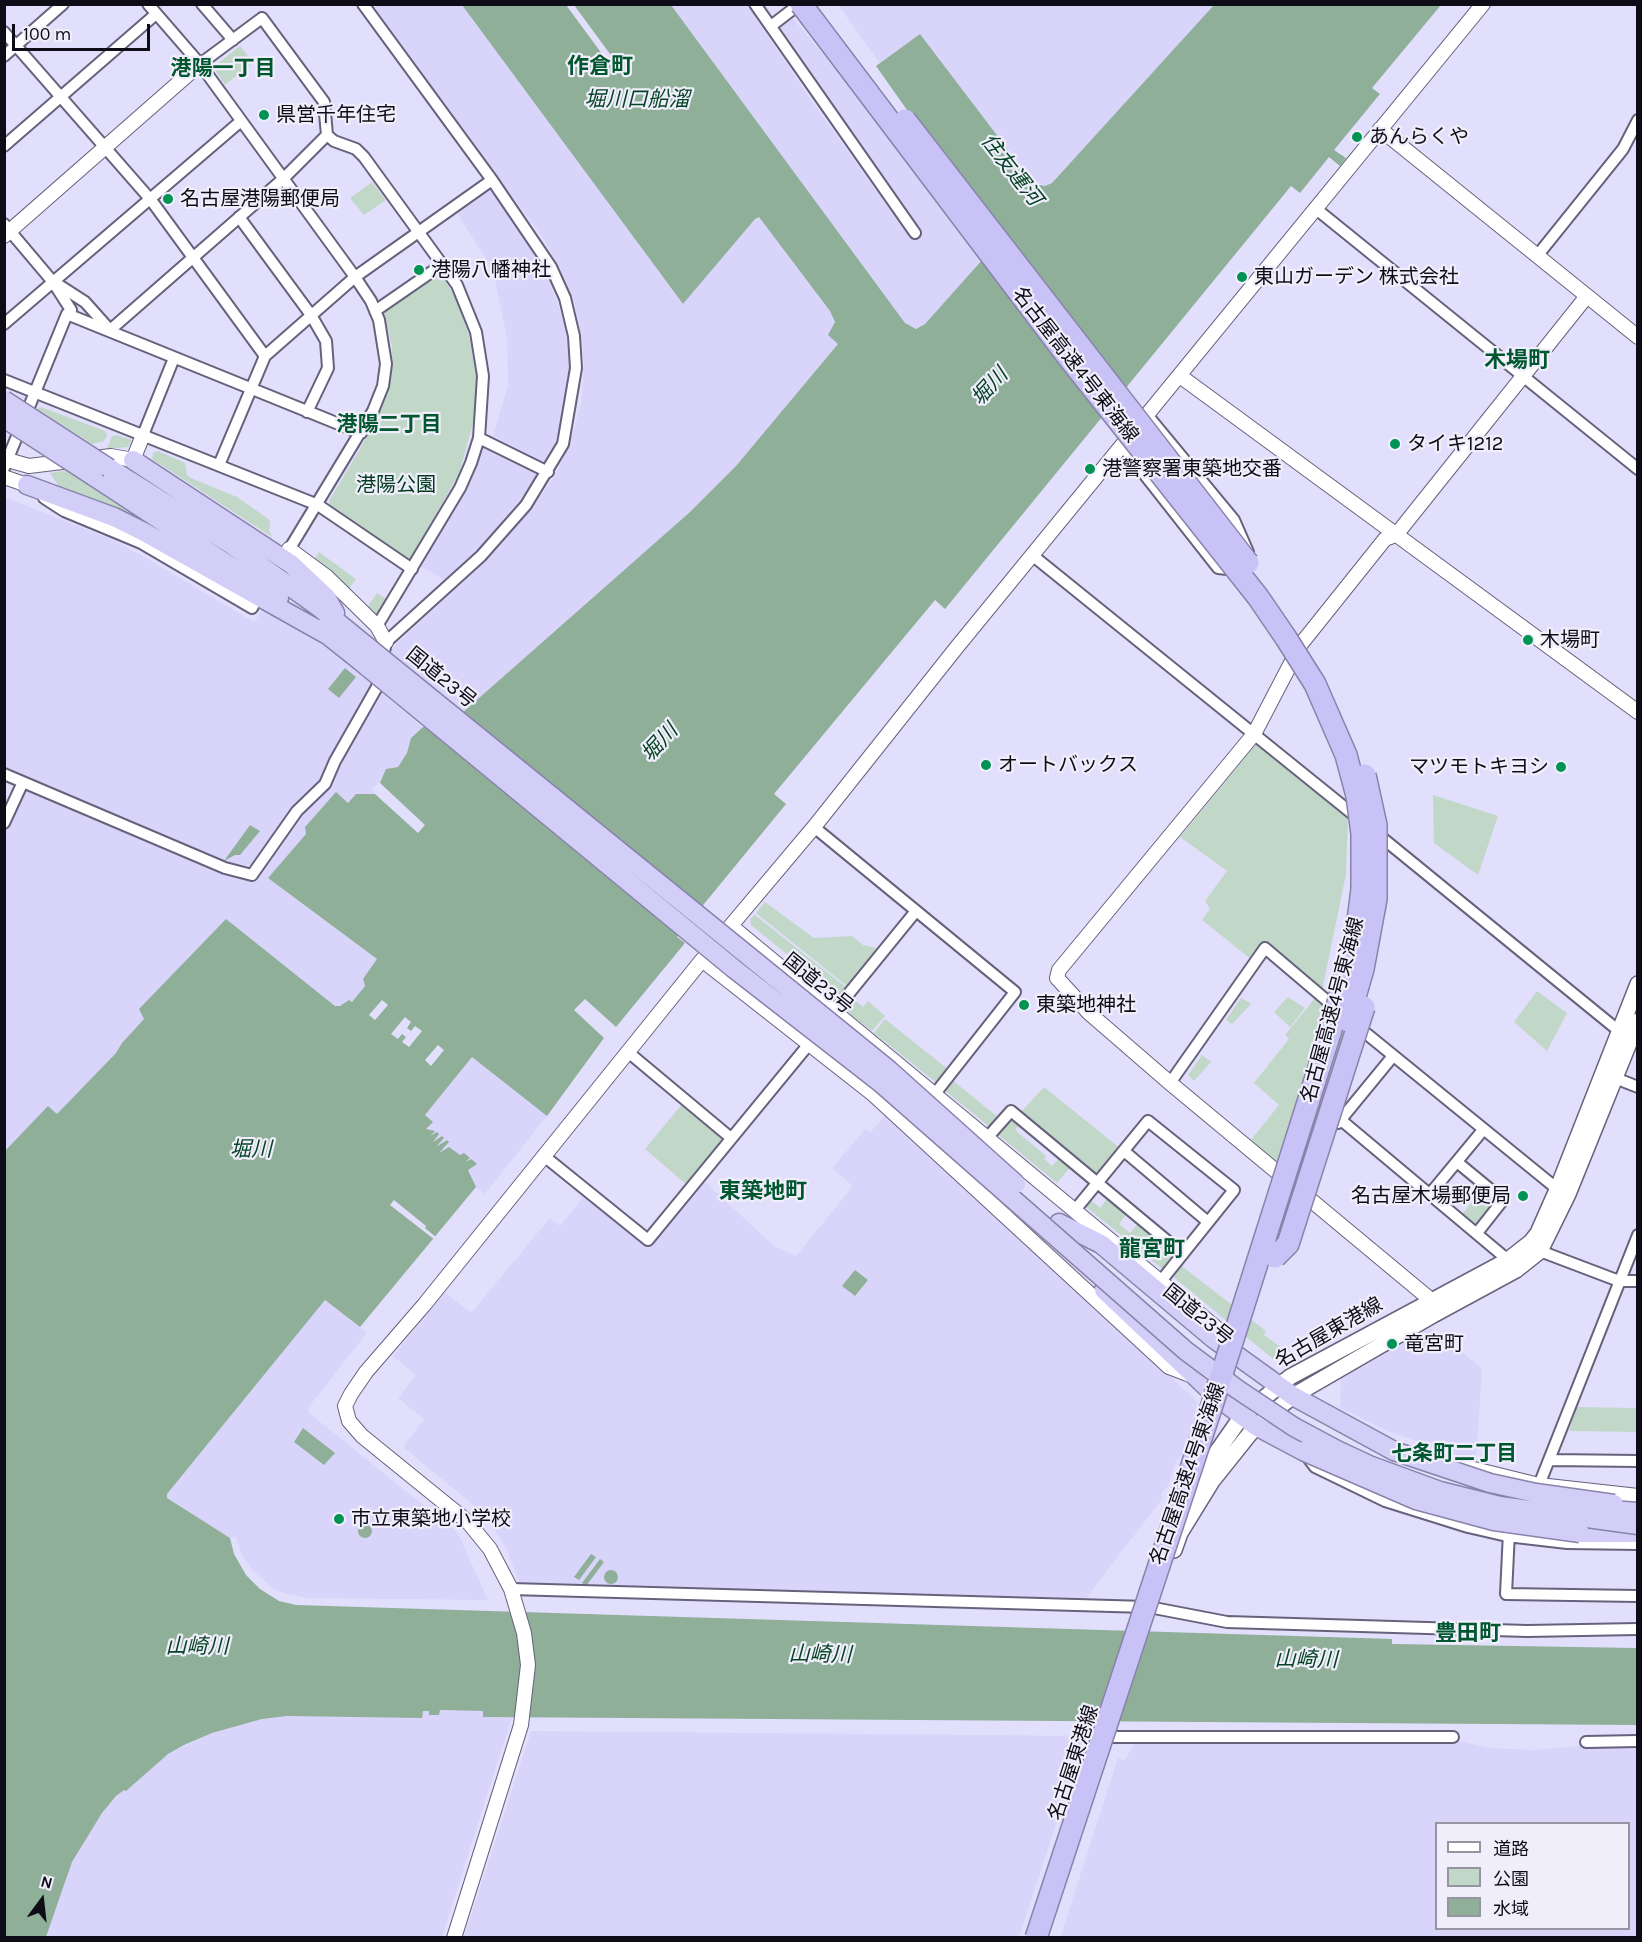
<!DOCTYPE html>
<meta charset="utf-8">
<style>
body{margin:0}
#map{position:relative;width:1642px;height:1942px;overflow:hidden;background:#e2dffd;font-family:Karla,"Noto Sans JP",sans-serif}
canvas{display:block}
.frame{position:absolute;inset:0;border:6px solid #0e0d17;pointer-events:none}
.legend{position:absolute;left:1435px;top:1822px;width:195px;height:108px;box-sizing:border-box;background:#efeefa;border:2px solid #95949f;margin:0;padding:8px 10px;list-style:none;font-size:18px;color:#0e0d17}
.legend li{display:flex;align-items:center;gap:12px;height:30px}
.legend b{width:30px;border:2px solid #95949f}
.north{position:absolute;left:12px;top:1870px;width:60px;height:60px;-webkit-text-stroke:4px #efeefa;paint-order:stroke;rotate:15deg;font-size:16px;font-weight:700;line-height:24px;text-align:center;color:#0e0d17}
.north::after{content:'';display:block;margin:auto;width:21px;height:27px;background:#0e0d17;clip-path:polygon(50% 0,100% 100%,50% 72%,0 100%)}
.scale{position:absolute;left:12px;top:24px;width:138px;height:27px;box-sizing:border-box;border:3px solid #0e0d17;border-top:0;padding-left:8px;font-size:18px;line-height:21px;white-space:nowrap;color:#0e0d17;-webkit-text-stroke:4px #efeefa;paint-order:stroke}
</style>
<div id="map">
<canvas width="1642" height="1942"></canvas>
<div class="frame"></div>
<ul class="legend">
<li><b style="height:8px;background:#fff"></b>道路</li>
<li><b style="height:16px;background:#c1d8c8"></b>公園</li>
<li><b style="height:16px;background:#8faf99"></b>水域</li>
</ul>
<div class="north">N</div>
<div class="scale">100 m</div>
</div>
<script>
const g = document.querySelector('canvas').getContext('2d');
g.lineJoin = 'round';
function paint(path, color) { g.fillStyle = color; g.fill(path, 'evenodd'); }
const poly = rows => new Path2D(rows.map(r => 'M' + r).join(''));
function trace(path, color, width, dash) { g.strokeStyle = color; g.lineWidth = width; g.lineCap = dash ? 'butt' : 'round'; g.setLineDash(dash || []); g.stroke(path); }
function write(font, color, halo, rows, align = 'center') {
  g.font = font + ' Karla,"Noto Sans JP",sans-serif'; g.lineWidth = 4.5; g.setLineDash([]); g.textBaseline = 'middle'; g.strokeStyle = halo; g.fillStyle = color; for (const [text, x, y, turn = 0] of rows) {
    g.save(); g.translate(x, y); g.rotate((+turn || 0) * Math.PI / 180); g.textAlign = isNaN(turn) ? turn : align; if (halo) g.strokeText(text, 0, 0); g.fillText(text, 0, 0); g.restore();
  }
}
paint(poly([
 [371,5,462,5,683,304,755,218,759,217,830,311,834,319,833,328,839,343,736,466,690,512,462,713,390,650,490,557,537,501,554,477,569,446,581,403,584,366,582,341,574,302,559,267,545,241],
 [671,5,747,5,816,107,910,238,921,230,828,99,780,26,792,17,978,240,988,254,925,324,916,329,905,323],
 [838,5,1214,5,1052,183,1045,186,1034,184,920,35,880,63],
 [487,191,492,192,547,274,565,324,570,369,568,396,556,441,546,463,493,436,508,386,507,337,495,281,488,262,457,213],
 [483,447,536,474,537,478,480,548,445,580,419,565,479,449],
 [4,497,111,539,148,559,254,622,262,610,331,650,372,683,319,781,296,802,251,865,222,863,5,767],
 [383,693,423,728,411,738,407,753,398,767,392,767,382,777,375,794,359,794,348,803,336,793,307,824,306,834,268,878,377,959,363,979,366,986,352,1003,335,1006,226,920,140,1010,145,1018,122,1043,116,1053,57,1115,48,1107,5,1152,4,830,23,789,220,874,246,880,262,873,306,810,330,788,340,764],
 [472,1056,547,1116,485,1194,476,1187,468,1170,469,1161,465,1162,462,1155,447,1149,440,1153,438,1151,445,1147,443,1144,436,1147,438,1139,433,1142,434,1135,430,1136,426,1129,430,1126,424,1115],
 [885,1115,1198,1402,1185,1452,1176,1460,1168,1486,1161,1494,1163,1498,1083,1602,520,1585,506,1548,484,1514,403,1447,424,1419,398,1398,416,1375,393,1356,445,1292,471,1313,550,1218,560,1226,585,1195,648,1247,703,1180,775,1247,796,1256,853,1186,832,1168,865,1129,870,1133],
 [325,1300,367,1333,308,1408,309,1413,458,1533,488,1600,307,1598,287,1594,275,1590,253,1571,241,1553,236,1537,230,1538,167,1498,167,1494],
 [1431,1328,1482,1368,1476,1462,1388,1431,1340,1408,1341,1375],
 [440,1710,483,1711,483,1717,512,1717,442,1937,46,1938,72,1862,102,1813,116,1796,168,1754,212,1733,261,1719,287,1716,422,1717,423,1711,429,1711,429,1715,439,1715],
 [531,1731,984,1735,1085,1736,1019,1937,464,1937],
 [1137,1739,1454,1740,1490,1748,1535,1750,1588,1745,1637,1745,1637,1937,1060,1938,1118,1758,1125,1760],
 [1436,1824,1628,1824,1628,1928,1436,1928]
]), '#d9d5fa');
paint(poly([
 [240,46,253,62,225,85,213,67],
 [372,182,386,200,364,215,350,198],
 [437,272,441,273,457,301,469,335,476,377,475,416,459,474,411,557,407,559,330,506,329,501,377,420,387,393,392,347,384,312,385,307],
 [41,407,105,431,107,436,104,441,92,444,37,409],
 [116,435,132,440,128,447,107,449,112,436],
 [158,451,185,463,187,475,191,478,237,497,270,520,269,530,272,537,152,459,153,453],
 [70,470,164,530,162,532,60,488,50,473],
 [319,552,356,579,348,590,313,560],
 [377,593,386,599,376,615,371,615,366,609],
 [1257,743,1348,813,1346,874,1321,996,1265,946,1252,960,1202,920,1210,909,1205,901,1227,871,1180,837],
 [1433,795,1498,816,1478,875,1434,843],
 [765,902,814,938,852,936,863,945,880,949,848,987,756,913],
 [755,915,847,988,837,1000,821,982,751,925,750,919],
 [1537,991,1567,1013,1547,1051,1514,1022],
 [1288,997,1305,1008,1290,1027,1274,1012],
 [852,998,863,1007,868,1001,885,1016,872,1031,851,1015,845,1006],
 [1241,998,1251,1004,1232,1024,1226,1020],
 [1315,998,1356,1033,1328,1121,1285,1172,1250,1141,1279,1105,1254,1083,1289,1039,1285,1035],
 [885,1019,949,1070,938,1084,874,1033],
 [1202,1055,1211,1062,1194,1081,1188,1075],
 [951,1079,999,1118,991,1128,943,1089],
 [1044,1087,1121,1149,1098,1178,1020,1113],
 [683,1103,727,1139,688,1186,645,1149],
 [1013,1117,1021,1123,1015,1130,1046,1156,1044,1159,1052,1166,1061,1156,1072,1165,1057,1183,996,1133],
 [1483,1187,1501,1200,1478,1230,1461,1216],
 [1109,1196,1128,1212,1119,1224,1130,1233,1140,1221,1177,1252,1165,1271,1084,1205,1089,1199,1100,1208],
 [1179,1264,1266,1331,1264,1335,1295,1357,1292,1359,1273,1359,1170,1274],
 [1576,1407,1637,1408,1637,1432,1569,1431]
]), '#c1d8c8');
paint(poly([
 [462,5,671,5,905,323,916,329,925,324,992,249,994,233,876,66,920,34,1034,184,1045,186,1052,183,1214,5,1441,5,1372,88,1380,94,1334,150,1346,158,1340,166,1329,157,1300,193,1291,186,945,609,935,600,774,794,786,804,677,937,685,943,616,1027,585,999,574,1010,604,1038,547,1116,472,1057,425,1115,433,1122,426,1129,435,1131,430,1136,437,1132,439,1134,433,1142,442,1136,444,1138,436,1147,447,1140,449,1142,439,1153,449,1147,460,1155,464,1153,470,1158,465,1162,471,1159,477,1164,468,1170,476,1187,360,1327,325,1300,167,1494,167,1498,230,1538,234,1554,246,1575,260,1589,279,1601,296,1605,1392,1639,1392,1644,1637,1648,1637,1725,483,1717,483,1711,440,1710,439,1715,429,1715,429,1711,423,1711,422,1718,287,1716,262,1719,212,1733,184,1745,168,1754,126,1791,124,1790,116,1796,102,1813,72,1862,46,1937,5,1937,4,1152,48,1106,57,1114,116,1053,122,1043,144,1019,139,1009,226,919,335,1006,340,1006,349,1000,352,1002,365,986,363,979,377,959,268,878,306,834,305,827,336,792,348,803,356,794,375,794,386,769,398,767,407,753,411,738,450,703,462,713,690,512,736,466,838,344,828,335,835,322,830,311,759,217,755,219,683,304],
 [382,1000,388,1005,375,1020,369,1015],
 [405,1017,411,1022,407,1028,411,1031,415,1026,422,1031,409,1047,402,1042,406,1037,402,1034,398,1039,391,1034],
 [438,1045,444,1050,431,1066,425,1060],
 [345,668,356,677,339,698,328,689],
 [250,825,260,831,240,855,235,855,224,861],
 [855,1270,868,1280,855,1296,842,1286],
 [303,1428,335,1453,324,1465,294,1442],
 '358 1531a7 7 0 1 1 14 0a7 7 0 1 1-14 0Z',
 [591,1554,596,1557,579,1580,574,1577],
 [600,1559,604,1562,586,1586,582,1583],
 '604 1577a7 7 0 1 1 14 0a7 7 0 1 1-14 0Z'
]), '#8faf99');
paint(poly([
 [566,5,574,5,613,58,608,62],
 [379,782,425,825,418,833,375,794,373,788],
 [394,1200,426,1226,425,1228,437,1238,435,1240,390,1205]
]), '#e2dffd');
const minor = poly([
 [148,4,200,64,355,277,371,301,379,320,386,364,383,386,373,411,287,553],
 [202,4,233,40],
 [755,4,915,233],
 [771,26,797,6],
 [4,32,151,200,265,356],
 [4,56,63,4],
 [327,135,334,141,356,149,364,157,457,285,476,332,483,376,479,438,471,463,460,488,377,626],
 [4,146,156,14],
 [1315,208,1638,469],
 [239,217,311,315,326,341,328,368,307,412],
 [4,224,53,282,71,310,67,314,4,468],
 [1537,256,1623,149,1638,120],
 [54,282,85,302,110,330],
 [375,311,443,264],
 [67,314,361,433],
 [4,324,241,121],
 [109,331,283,179,327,135,324,102,262,18,200,64],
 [4,380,318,505,412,569],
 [1148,416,1234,520,1248,552],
 [143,435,174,358],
 [479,438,548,472],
 [1122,446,1218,568,1237,570],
 [219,465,265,356,355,277,492,180],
 [44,498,64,511,141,543,252,608,254,604],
 [1032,555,1359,819],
 [4,774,225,868,252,875,297,811,325,784,335,761,377,687,386,642,481,556,526,505,563,444,576,368,574,336,565,298,551,267,492,180,363,4],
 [4,823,23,782],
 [814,827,1015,992,934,1095],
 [1375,832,1619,1031],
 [833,1013,916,911],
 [1357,1026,1561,1192],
 [628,1052,731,1138],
 [1615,1078,1638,1087],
 [1170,1083,1265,948,1338,1010],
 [1341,1120,1508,1260],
 [1338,1123,1393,1056],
 [987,1138,1011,1111,1183,1254],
 [1124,1151,1208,1222],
 [544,1156,648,1240,809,1044],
 [1457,1162,1503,1200,1477,1233],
 [1430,1194,1483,1130],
 [1075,1210,1148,1121,1234,1190,1161,1281],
 [1535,1246,1540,1251,1619,1281,1638,1281],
 [1306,1455,1315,1467,1385,1501,1468,1527,1507,1536,1567,1543,1638,1544],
 [1549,1460,1638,1461],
 [1539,1485,1638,1235],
 [1509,1532,1506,1594,1638,1596],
 [511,1589,1147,1607],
 [1154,1608,1227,1622,1527,1631,1638,1629],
 [1112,1737,1453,1737],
 [1586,1742,1638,1741]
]);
const tertiary = poly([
 [1380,129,1638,337],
 [4,236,200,64],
 [1180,376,1638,712],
 [4,459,29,466,111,456,133,460,143,435],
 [4,477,27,485],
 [289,549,327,577,377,626,386,642],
 [731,926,1220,1331,1231,1349],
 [702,960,874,1095,1169,1367,1190,1375],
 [1431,1300,1170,1083,1089,1013,1057,978,1059,970,1254,734,1301,644,1385,539,1396,535,1587,296],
 [1466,1467,1539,1485,1638,1496],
 [454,1938,521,1725,528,1665,524,1633,511,1589,490,1549,468,1522,362,1436,349,1421,345,1406,351,1394,366,1372,424,1305,702,960,814,827,957,647,1483,4]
]);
const secondary = poly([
 [1191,1489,1242,1416,1290,1377,1508,1260,1531,1242,1538,1233,1557,1190,1638,984],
 [1174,1550,1180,1533,1212,1481,1256,1426,1293,1396,1433,1315,1516,1270,1540,1251,1568,1194,1638,1021]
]);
const trunk = poly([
 [133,460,291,564,326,597,335,613],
 [109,468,229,543,320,608,369,648],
 [93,476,279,598],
 [27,485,114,517,144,532,329,636],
 [320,629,359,660],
 [1059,1223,1101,1244,1214,1339,1293,1396,1394,1451],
 [1104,1290,1217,1397,1256,1426,1303,1451],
 [1580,1533,1638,1533]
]);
trace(minor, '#66627c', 14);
trace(tertiary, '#66627c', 16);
trace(secondary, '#66627c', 18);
trace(trunk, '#8783a9', 21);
trace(minor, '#fff', 10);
trace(tertiary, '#fff', 14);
trace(secondary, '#fff', 15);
trace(trunk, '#d3cef8', 18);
const trunkBridge = poly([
 [4,400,109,468],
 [4,418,93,476],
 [369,648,889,1070,1016,1184],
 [359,660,733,968,882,1084,1186,1351,1237,1389,1294,1427,1337,1450,1369,1465,1440,1491,1500,1506,1638,1525],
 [1303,1451,1416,1500,1494,1521,1580,1533],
 [1394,1451,1490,1483,1536,1493,1614,1504],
 [1597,1509,1638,1512]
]);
const motorwayBridge = poly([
 [801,4,1064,352,1258,597,1286,638,1315,684,1346,755,1357,796,1362,834,1362,889,1357,929,1331,1030,1213,1402,1036,1938],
 [905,120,1248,563],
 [1348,1021,1363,969,1376,899,1376,825,1365,775],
 [1275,1257,1288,1244,1364,1007]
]);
trace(trunkBridge, '#8783a9', 21, []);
trace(motorwayBridge, '#8783a9', 24, []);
trace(trunkBridge, '#d3cef8', 18);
trace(motorwayBridge, '#c8c2f7', 21);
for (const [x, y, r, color] of [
 [264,115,6,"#009354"],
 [1357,137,6,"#009354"],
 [168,199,6,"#009354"],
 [419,270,6,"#009354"],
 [1242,277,6,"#009354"],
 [1395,444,6,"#009354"],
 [1090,469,6,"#009354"],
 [1528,640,6,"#009354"],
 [986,765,6,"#009354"],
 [1561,767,6,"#009354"],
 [1024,1005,6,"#009354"],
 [1523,1196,6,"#009354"],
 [1392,1344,6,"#009354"],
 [339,1519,6,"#009354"]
]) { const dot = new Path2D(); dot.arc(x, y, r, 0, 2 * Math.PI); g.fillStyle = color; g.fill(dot); trace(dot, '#efeefa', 2); }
write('20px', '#0e0d17', '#efeefa', [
 ["県営千年住宅",276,115],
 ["あんらくや",1369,137],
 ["名古屋港陽郵便局",180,199],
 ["港陽八幡神社",431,270],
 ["東山ガーデン 株式会社",1254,277],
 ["タイキ1212",1407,444],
 ["港警察署東築地交番",1102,469],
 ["木場町",1540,640],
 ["オートバックス",998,765],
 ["マツモトキヨシ",1549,767,"right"],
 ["東築地神社",1036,1005],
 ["名古屋木場郵便局",1511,1196,"right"],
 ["竜宮町",1404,1344],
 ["市立東築地小学校",351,1519]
], 'left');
write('20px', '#0e0d17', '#efeefa', [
 ["名古屋高速4号東海線",1075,365,52],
 ["国道23号",441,678,39],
 ["国道23号",818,984,39],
 ["名古屋高速4号東海線",1333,1010,-75],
 ["国道23号",1198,1315,39],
 ["名古屋東港線",1329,1333,-30],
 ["名古屋高速4号東海線",1188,1474,-71],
 ["名古屋東港線",1074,1763,-72]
]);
write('20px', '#003b1e', '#efeefa', [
 ["港陽公園",396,485]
]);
write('bold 21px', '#00572f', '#efeefa', [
 ["港陽一丁目",223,69],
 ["港陽二丁目",389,425],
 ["七条町二丁目",1454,1454]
]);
write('italic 21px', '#074325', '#efeefa', [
 ["堀川口船溜",637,100],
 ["住友運河",1011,170,52],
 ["堀川",990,387,-47],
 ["堀川",660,743,-47],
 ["堀川",251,1150],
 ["山崎川",197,1647],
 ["山崎川",820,1655,1],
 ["山崎川",1306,1660,1]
]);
write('bold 22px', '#00572f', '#efeefa', [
 ["作倉町",600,67],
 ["木場町",1517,361],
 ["東築地町",763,1192],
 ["龍宮町",1152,1250],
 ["豊田町",1468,1634]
]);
</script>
